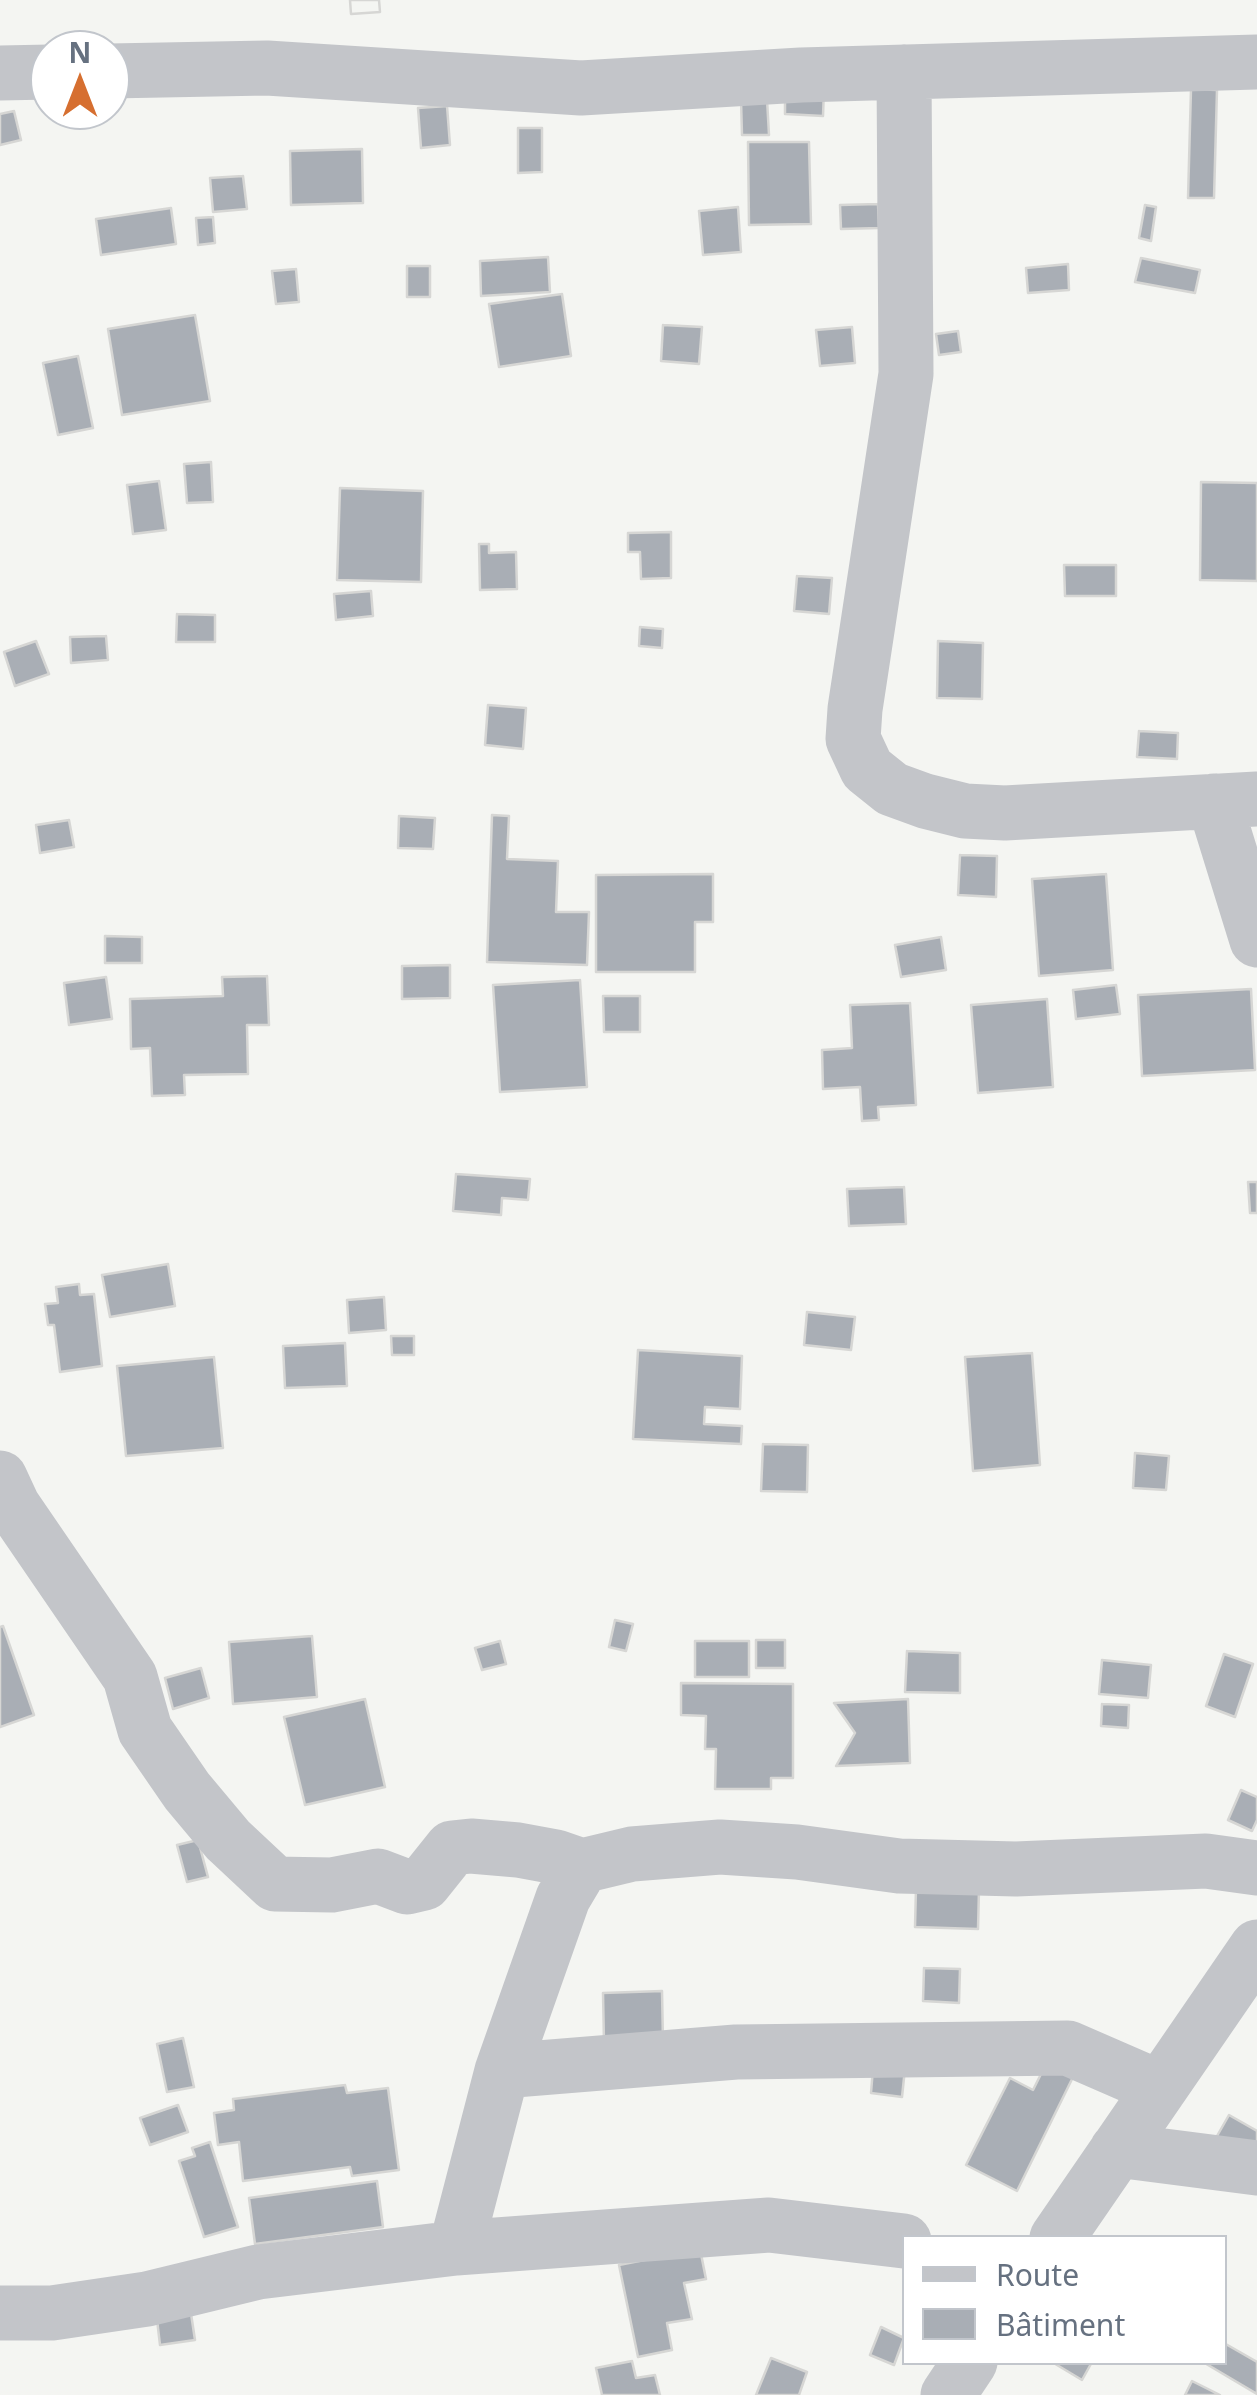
<!DOCTYPE html>
<meta charset="utf-8">
<style>
body{margin:0}
#map{position:relative;width:1257px;height:2395px;overflow:hidden;background:#f4f5f2;font-family:"Noto Sans",sans-serif}
canvas{display:block}
.legend{position:absolute;left:902px;top:2235px;width:325px;height:130px;box-sizing:border-box;background:#fff;border:2px solid #c2c6cc;margin:0;padding:12px 18px;list-style:none;font-size:30px;color:#667180}
.legend li{display:flex;align-items:center;gap:20px;height:50px}
.legend b{width:50px;border:2px solid #c2c6cc}
.north{position:absolute;left:30px;top:30px;width:100px;height:100px;box-sizing:border-box;background:#fff;border:2px solid #c2c6cc;border-radius:50%;rotate:0deg;font-size:28px;font-weight:700;line-height:40px;text-align:center;color:#667180}
.north::after{content:'';display:block;margin:auto;width:35px;height:45px;background:#d66f30;clip-path:polygon(50% 0,100% 100%,50% 72%,0 100%)}
</style>
<div id="map">
<canvas width="1257" height="2395"></canvas>
<ul class="legend">
<li><b style="height:12px;background:#c3c5c9"></b>Route</li>
<li><b style="height:28px;background:#a9aeb5"></b>Bâtiment</li>
</ul>
<div class="north">N</div>
</div>
<script>
const g = document.querySelector('canvas').getContext('2d');
g.lineJoin = 'round';
function paint(path, color) { g.fillStyle = color; g.fill(path, 'evenodd'); }
const poly = rows => new Path2D(rows.map(r => 'M' + r).join(''));
function trace(path, color, width, dash) { g.strokeStyle = color; g.lineWidth = width; g.lineCap = dash ? 'butt' : 'round'; g.setLineDash(dash || []); g.stroke(path); }
const building = poly([
 [350,0,379,0,380,12,351,14,350,0],
 [350,0,379,0,380,12,351,14,350,0],
 [785,88,824,89,823,116,785,114,785,88],
 [1191,89,1217,90,1214,198,1188,198,1191,89],
 [767,99,769,135,742,135,741,100,767,99],
 [447,106,450,145,421,148,418,108,447,106],
 [14,111,21,140,0,145,0,114,14,111],
 [518,128,542,128,542,172,518,173,518,128],
 [748,142,809,142,811,224,749,225,748,142],
 [362,149,363,203,291,205,290,151,362,149],
 [243,176,247,209,213,212,210,178,243,176],
 [878,204,879,228,841,229,840,205,878,204],
 [1145,205,1156,207,1151,241,1139,238,1145,205],
 [738,207,741,252,703,255,699,211,738,207],
 [171,208,176,244,101,255,96,219,171,208],
 [213,217,215,243,198,245,196,218,213,217],
 [548,257,550,292,481,296,480,261,548,257],
 [1141,258,1200,270,1195,293,1135,282,1141,258],
 [1068,264,1069,290,1028,293,1026,268,1068,264],
 [407,266,430,266,430,297,407,297,407,266],
 [296,269,299,302,276,304,272,271,296,269],
 [562,294,571,356,499,367,489,304,562,294],
 [195,315,210,401,122,415,108,329,195,315],
 [663,325,702,327,699,364,661,361,663,325],
 [852,327,855,363,820,366,816,330,852,327],
 [958,331,961,352,939,355,936,334,958,331],
 [78,356,93,428,58,435,43,363,78,356],
 [211,462,213,502,187,503,184,464,211,462],
 [159,481,166,530,133,534,127,485,159,481],
 [1201,482,1257,483,1257,581,1200,580,1201,482],
 [340,488,423,491,421,582,337,580,340,488],
 [671,532,671,578,641,579,640,552,628,552,628,533,671,532],
 [479,544,489,544,489,553,516,552,517,589,480,590,479,544],
 [1064,565,1116,565,1116,596,1065,596,1064,565],
 [797,576,832,578,829,614,794,611,797,576],
 [371,591,373,616,336,620,334,594,371,591],
 [177,614,215,615,215,642,176,642,177,614],
 [640,627,663,629,662,648,639,646,640,627],
 [106,636,108,660,71,663,70,637,106,636],
 [36,641,49,674,15,686,4,652,36,641],
 [938,641,983,643,982,699,937,698,938,641],
 [488,705,526,708,523,749,485,745,488,705],
 [1139,731,1178,733,1177,759,1137,757,1139,731],
 [492,815,509,816,507,859,558,861,556,912,589,912,587,965,487,962,492,815],
 [399,816,435,818,433,849,398,848,399,816],
 [69,820,74,847,40,853,36,825,69,820],
 [960,855,997,856,996,897,958,895,960,855],
 [713,874,713,922,695,922,695,972,596,972,596,875,713,874],
 [1106,874,1113,970,1039,976,1032,879,1106,874],
 [105,936,142,937,142,963,105,963,105,936],
 [941,937,946,970,901,977,895,945,941,937],
 [450,965,450,998,402,999,402,966,450,965],
 [267,976,269,1025,247,1025,248,1074,184,1075,185,1095,152,1096,150,1048,131,1049,130,999,223,996,222,977,267,976],
 [106,977,112,1019,69,1025,64,983,106,977],
 [580,980,587,1087,500,1092,493,985,580,980],
 [1116,985,1120,1014,1076,1019,1073,990,1116,985],
 [1251,989,1255,1070,1142,1076,1138,995,1251,989],
 [603,996,640,996,640,1032,604,1032,603,996],
 [1047,999,1053,1087,978,1093,971,1005,1047,999],
 [910,1003,916,1105,878,1107,879,1120,862,1121,860,1087,823,1089,822,1050,852,1048,850,1005,910,1003],
 [456,1174,530,1179,528,1200,502,1198,501,1215,453,1211,456,1174],
 [1248,1182,1257,1182,1257,1213,1250,1213,1248,1182],
 [904,1187,906,1224,849,1226,847,1189,904,1187],
 [168,1264,175,1306,110,1317,102,1275,168,1264],
 [79,1284,80,1295,94,1294,102,1366,60,1372,54,1325,48,1325,45,1304,58,1303,56,1287,79,1284],
 [384,1297,386,1330,349,1333,347,1300,384,1297],
 [807,1312,855,1317,851,1350,804,1345,807,1312],
 [391,1336,414,1336,414,1355,392,1355,391,1336],
 [345,1343,347,1386,285,1388,283,1346,345,1343],
 [638,1350,742,1356,740,1409,705,1407,704,1424,742,1426,741,1444,633,1439,638,1350],
 [1032,1353,1040,1465,973,1471,965,1357,1032,1353],
 [214,1357,223,1448,126,1456,117,1366,214,1357],
 [763,1444,808,1445,807,1492,761,1491,763,1444],
 [1135,1453,1169,1456,1166,1490,1133,1488,1135,1453],
 [615,1620,633,1624,626,1651,609,1647,615,1620],
 [3,1626,34,1715,0,1727,0,1627,3,1626],
 [312,1636,317,1697,233,1704,229,1642,312,1636],
 [756,1640,785,1640,785,1668,756,1668,756,1640],
 [500,1641,506,1664,482,1670,475,1648,500,1641],
 [695,1641,749,1641,749,1677,695,1677,695,1641],
 [907,1651,960,1653,960,1693,905,1692,907,1651],
 [1224,1654,1253,1664,1235,1717,1206,1706,1224,1654],
 [1102,1660,1151,1665,1148,1698,1099,1694,1102,1660],
 [201,1668,209,1698,173,1709,165,1678,201,1668],
 [681,1683,793,1684,793,1778,771,1778,771,1789,715,1789,716,1749,705,1749,706,1716,681,1715,681,1683],
 [365,1699,385,1787,305,1805,284,1717,365,1699],
 [908,1699,910,1763,836,1766,855,1733,834,1703,908,1699],
 [1102,1704,1129,1705,1128,1728,1101,1726,1102,1704],
 [1241,1790,1257,1797,1257,1820,1252,1831,1228,1820,1241,1790],
 [198,1840,208,1877,187,1882,177,1845,198,1840],
 [916,1888,979,1889,978,1929,915,1927,916,1888],
 [924,1968,960,1969,959,2003,923,2001,924,1968],
 [662,1991,663,2042,604,2043,603,1993,662,1991],
 [183,2038,194,2087,167,2092,157,2044,183,2038],
 [874,2056,906,2059,902,2097,871,2093,874,2056],
 [1049,2058,1076,2071,1017,2191,966,2165,1010,2078,1033,2090,1049,2058],
 [345,2085,347,2093,388,2088,399,2170,352,2176,350,2167,243,2181,239,2142,218,2145,214,2113,234,2110,233,2099,345,2085],
 [178,2105,188,2132,150,2145,140,2118,178,2105],
 [1229,2115,1257,2131,1257,2159,1217,2136,1229,2115],
 [210,2142,238,2227,204,2237,179,2161,195,2156,192,2148,210,2142],
 [377,2181,383,2227,255,2244,249,2198,377,2181],
 [700,2249,706,2279,684,2283,692,2319,667,2323,672,2350,638,2357,619,2265,700,2249],
 [190,2307,195,2340,160,2345,156,2311,190,2307],
 [881,2327,904,2338,894,2365,870,2355,881,2327],
 [1224,2343,1257,2362,1257,2394,1203,2362,1224,2362,1224,2343],
 [771,2358,807,2372,799,2395,756,2395,771,2358],
 [632,2361,636,2378,655,2375,660,2395,602,2395,596,2368,632,2361],
 [1052,2362,1092,2362,1082,2380,1052,2362],
 [1192,2381,1220,2395,1185,2395,1192,2381]
]);
paint(building, '#a9aeb5');
trace(building, '#d6d6d4', 2.5);
trace(poly([
 [110,71,267,68,581,88,801,75,1257,62],
 [904,72,906,374,855,709,853,739,867,769,892,789,925,801,965,811,1005,813,1257,799],
 [0,73,50,72],
 [1214,801,1257,940],
 [0,1478,13,1506,130,1677,145,1730,187,1791,228,1840,275,1884,332,1885,378,1876,407,1887,424,1883,452,1848,471,1846,518,1850,556,1857,582,1866,632,1854,720,1847,797,1852,899,1866,1016,1869,1206,1861,1257,1868],
 [502,2071,736,2052,1068,2048,1160,2088],
 [1117,2150,1257,2168],
 [1057,2238,1257,1947],
 [456,2248,502,2071,563,1898,582,1866],
 [0,2313,52,2313,147,2299,258,2272,456,2248,769,2225,904,2241],
 [948,2395,970,2362]
]), '#c3c5c9', 55);
</script>
